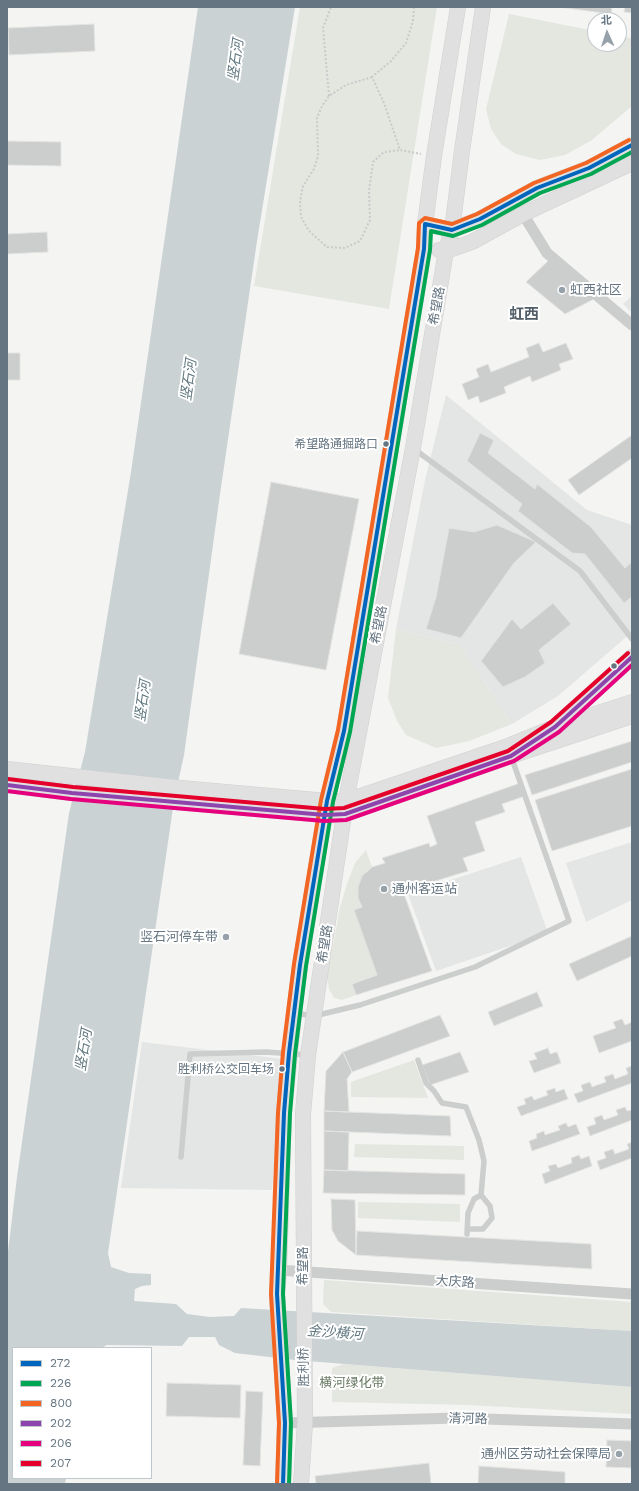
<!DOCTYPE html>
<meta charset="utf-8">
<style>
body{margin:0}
#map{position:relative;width:639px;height:1491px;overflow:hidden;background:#f4f4f2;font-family:"Work Sans","Noto Sans SC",sans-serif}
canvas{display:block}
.frame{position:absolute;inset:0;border:8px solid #657581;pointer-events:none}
.legend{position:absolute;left:12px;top:1347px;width:140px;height:132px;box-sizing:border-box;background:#fff;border:1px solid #c1c8cd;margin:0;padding:5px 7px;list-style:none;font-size:12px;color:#657581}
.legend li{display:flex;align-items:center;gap:8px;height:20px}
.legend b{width:20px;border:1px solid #c1c8cd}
.north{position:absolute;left:587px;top:12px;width:40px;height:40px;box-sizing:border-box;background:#fff;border:1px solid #c1c8cd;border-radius:50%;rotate:357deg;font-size:11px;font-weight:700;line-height:16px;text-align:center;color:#657581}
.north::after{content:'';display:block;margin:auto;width:14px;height:18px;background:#97a1a9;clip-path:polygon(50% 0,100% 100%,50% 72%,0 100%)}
</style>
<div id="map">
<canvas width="639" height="1491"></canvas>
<div class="frame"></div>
<ul class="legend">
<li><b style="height:5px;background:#0065bd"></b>272</li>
<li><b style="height:5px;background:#00a651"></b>226</li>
<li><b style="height:5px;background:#f26522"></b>800</li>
<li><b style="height:5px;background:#8e44ad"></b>202</li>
<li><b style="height:5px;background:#e5007d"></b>206</li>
<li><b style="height:5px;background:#e4002b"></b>207</li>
</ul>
<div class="north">北</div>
</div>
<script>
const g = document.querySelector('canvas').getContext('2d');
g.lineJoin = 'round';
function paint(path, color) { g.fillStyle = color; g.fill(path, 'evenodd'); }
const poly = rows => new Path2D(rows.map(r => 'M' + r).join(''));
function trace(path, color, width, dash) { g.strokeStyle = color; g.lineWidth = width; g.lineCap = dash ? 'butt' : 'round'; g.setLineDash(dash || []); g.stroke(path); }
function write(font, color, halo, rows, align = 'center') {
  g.font = font + ' "Work Sans","Noto Sans SC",sans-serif'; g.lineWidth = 4; g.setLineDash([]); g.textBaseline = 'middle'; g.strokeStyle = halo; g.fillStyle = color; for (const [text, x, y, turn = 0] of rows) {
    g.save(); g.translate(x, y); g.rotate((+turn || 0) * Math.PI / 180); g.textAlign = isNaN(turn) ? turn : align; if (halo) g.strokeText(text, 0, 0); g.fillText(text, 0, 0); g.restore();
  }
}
paint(poly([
 [632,296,632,313,623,304],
 [446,395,587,510,632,525,632,632,558,696,512,724,460,645,396,629,425,480],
 [632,842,632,900,586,922,566,863],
 [521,857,548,933,436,971,408,894],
 [142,1042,283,1059,272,1190,121,1188]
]), '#e4e5e5');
paint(poly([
 [300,7,437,7,389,309,254,286],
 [509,14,595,31,595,44,619,44,619,36,632,38,632,106,592,140,565,155,540,160,516,154,501,144,491,129,486,109],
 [396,629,460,645,512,724,469,741,436,748,406,735,397,721,388,698],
 [366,850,372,867,362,876,362,907,355,911,377,975,352,984,356,995,342,1000,334,998,329,989,327,978,340,907,347,884,355,863],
 [414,1060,428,1098,351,1097,351,1082],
 [355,1144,464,1146,464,1160,354,1157],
 [358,1202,460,1204,460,1222,358,1218],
 [324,1280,632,1302,632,1331,331,1312,323,1304],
 [344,1364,632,1387,632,1414,470,1405,332,1402,332,1368]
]), '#e4e7e0');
paint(poly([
 [198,7,295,7,257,241,220,494,184,755,174,801,108,1253,111,1267,129,1273,151,1274,151,1285,142,1286,135,1289,134,1301,176,1304,187,1314,210,1317,234,1316,241,1308,632,1331,632,1387,295,1360,235,1353,219,1345,215,1337,189,1337,182,1346,107,1345,101,1348,13,1348,13,1478,66,1478,65,1484,7,1484,7,1260,17,1177,69,813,85,752,131,472]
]), '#cad2d4');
const building = poly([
 [558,7,612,7,611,14,558,7],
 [625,7,632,7,632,13,624,12,625,7],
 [94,24,95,51,9,55,8,28,94,24],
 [7,141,61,142,61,166,7,165,7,141],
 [47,232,48,252,7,254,7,234,47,232],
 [551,258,598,297,565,314,526,282,551,258],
 [539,343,543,352,566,343,573,359,559,364,561,370,532,382,530,376,504,387,506,393,480,403,478,396,468,400,462,384,479,377,476,369,488,364,491,372,529,357,526,348,539,343],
 [7,353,20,353,20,380,7,380,7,353],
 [480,433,494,440,488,453,535,489,537,484,591,527,625,568,632,562,632,597,624,603,585,554,572,553,518,511,522,504,467,461,480,433],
 [632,435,632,458,579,495,568,480,632,435],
 [271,482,359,499,326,670,239,654,271,482],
 [497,525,536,542,514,563,461,638,426,629,436,597,449,528,474,532,497,525],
 [553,603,571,624,539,650,545,663,525,677,503,687,481,661,512,619,521,629,553,603],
 [632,741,632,762,532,795,525,775,632,741],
 [632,769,632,826,552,851,535,800,632,769],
 [520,783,525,796,502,804,505,812,475,822,485,851,463,858,468,871,403,891,432,971,356,995,352,984,377,975,354,910,362,907,358,898,358,887,362,876,372,867,385,863,382,858,429,843,430,847,437,844,427,816,520,783],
 [632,936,632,956,577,981,569,964,632,936],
 [537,992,543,1006,494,1026,488,1012,537,992],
 [440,1015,450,1036,352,1072,343,1052,440,1015],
 [622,1019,625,1025,632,1022,632,1041,599,1053,593,1036,616,1028,613,1022,622,1019],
 [548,1048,550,1054,557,1052,561,1063,534,1073,529,1061,537,1059,534,1053,548,1048],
 [343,1052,352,1072,347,1079,349,1112,324,1111,326,1071,343,1052],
 [460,1052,469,1072,430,1085,422,1065,460,1052],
 [632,1066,632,1083,578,1103,574,1094,583,1091,581,1085,590,1082,592,1087,606,1082,604,1077,613,1074,615,1079,628,1074,626,1068,632,1066],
 [555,1088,556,1092,564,1089,568,1099,521,1116,517,1107,526,1104,524,1099,532,1096,534,1100,548,1095,546,1091,555,1088],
 [625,1107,627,1111,632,1110,632,1120,590,1136,587,1127,596,1124,594,1118,602,1115,604,1120,618,1115,616,1110,625,1107],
 [324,1111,450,1116,451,1136,324,1131,324,1111],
 [566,1123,568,1127,576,1124,580,1134,532,1151,529,1141,537,1138,536,1134,544,1131,545,1135,560,1130,558,1126,566,1123],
 [324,1131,349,1132,348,1171,324,1170,324,1131],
 [632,1142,632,1158,600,1170,597,1161,606,1158,604,1152,613,1149,615,1154,629,1149,627,1144,632,1142],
 [579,1155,581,1159,589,1156,592,1166,545,1184,542,1174,550,1171,548,1166,556,1164,558,1168,572,1163,571,1158,579,1155],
 [324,1170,465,1174,465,1195,323,1193,324,1170],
 [331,1199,355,1200,356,1255,338,1241,332,1230,331,1199],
 [357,1231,591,1244,592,1269,356,1255,357,1231],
 [167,1383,241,1385,240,1418,166,1416,167,1383],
 [246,1391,263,1392,260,1466,243,1465,246,1391],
 [607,1440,632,1441,632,1468,606,1467,607,1440],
 [429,1463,431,1484,316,1484,315,1476,429,1463],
 [479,1466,565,1472,565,1484,478,1484,479,1466]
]);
paint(building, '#cccecd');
trace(building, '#e3e3e2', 1);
const secondary = poly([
 [425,224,452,230,480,219,537,188,589,168,632,145],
 [439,250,446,251,472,242,523,214,632,163],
 [558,724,632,657],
 [7,769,180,788,327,801,346,801,508,746,555,727,632,702],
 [7,785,72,793,325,815,345,814,511,756,632,716],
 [283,1484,285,1423,277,1294,279,1270,284,1113,294,1013,300,965,327,801,344,731,424,249,425,224,434,156,458,7],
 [301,1484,305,1423,303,1114,308,1055,346,801,413,448,446,251,452,230,462,151,483,7]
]);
trace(secondary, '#d0d0d0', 16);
trace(poly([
 [414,7,413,21,406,43,391,61,372,77,384,103,400,150,421,154],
 [372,77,346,85,329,96,322,106,317,118,318,156,314,169,303,186,300,201,301,217,309,231,327,247,345,248,360,241,370,220,369,191,373,162,384,152,400,150],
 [329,96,323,28,331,7]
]), '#cacaca', 2, [2, 2]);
trace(poly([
 [414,449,580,571,632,639],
 [294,1013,314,1016,360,1005,475,967,569,921,511,756],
 [418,1060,426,1083,434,1091,442,1103,466,1107,479,1140,484,1161,481,1195,474,1199,468,1213,467,1234],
 [181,1157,190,1054,266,1052,307,1055],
 [467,1229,483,1229,492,1218,490,1206,481,1195]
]), '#cccdcd', 5.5);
trace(poly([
 [523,214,547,253,632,325],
 [279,1270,632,1294],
 [285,1423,456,1418,632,1424]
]), '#cccdcd', 11);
trace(secondary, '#e0e0e1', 15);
trace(poly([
 [283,1484,285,1423,277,1294,284,1113,289,1053,300,965,327,801,344,731,424,249,425,224,452,230,480,219,537,188,589,168,632,145]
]), '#0065bd', 4);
trace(poly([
 [289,1484,291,1423,283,1294,290,1113,295,1054,306,966,333,802,350,732,430,250,431,231,453,236,482,225,540,193,591,174,632,152]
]), '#00a651', 4);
trace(poly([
 [277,1484,279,1423,271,1294,278,1113,283,1052,294,964,321,800,338,730,418,248,419,223,425,218,452,224,477,214,534,183,586,163,629,140]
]), '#f26522', 4);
trace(poly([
 [7,785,72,793,325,815,345,814,511,756,555,727,632,657]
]), '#8e44ad', 4);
trace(poly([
 [7,791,71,799,324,821,346,820,514,761,559,732,632,665]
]), '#e5007d', 4);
trace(poly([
 [8,779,73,787,325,809,344,808,508,751,551,722,628,653]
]), '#e4002b', 4);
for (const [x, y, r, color] of [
 [562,290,4,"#97a1a9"],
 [386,444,3.5,"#657581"],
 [614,666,3.5,"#657581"],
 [384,889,4,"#97a1a9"],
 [226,937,4,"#97a1a9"],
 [282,1069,3.5,"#657581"],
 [619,1454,4,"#97a1a9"]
]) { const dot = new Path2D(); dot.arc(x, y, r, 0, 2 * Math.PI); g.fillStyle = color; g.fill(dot); trace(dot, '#fff', 1.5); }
write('12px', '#657581', '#fff', [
 ["希望路通掘路口",378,444],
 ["胜利桥公交回车场",274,1069]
], 'right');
write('13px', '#657581', '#fff', [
 ["虹西社区",570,290],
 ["通州客运站",392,889],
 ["竖石河停车带",218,937,"right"],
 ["通州区劳动社会保障局",611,1454,"right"]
], 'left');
write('13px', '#657581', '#fff', [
 ["希望路",437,306,-80],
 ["希望路",379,625,-79],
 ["希望路",325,944,-81],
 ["希望路",303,1266,-90],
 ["大庆路",455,1282,4],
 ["胜利桥",304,1367,-91],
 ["清河路",468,1419,1]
]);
write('13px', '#687963', '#fff', [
 ["横河绿化带",352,1383]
]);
write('italic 14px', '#60777f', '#fff', [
 ["竖石河",236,60,-82],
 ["竖石河",189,380,-82],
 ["竖石河",143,701,-82],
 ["竖石河",84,1050,-81],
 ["金沙横河",335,1333,4]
]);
write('bold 15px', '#525e67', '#fff', [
 ["虹西",524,315]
]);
</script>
